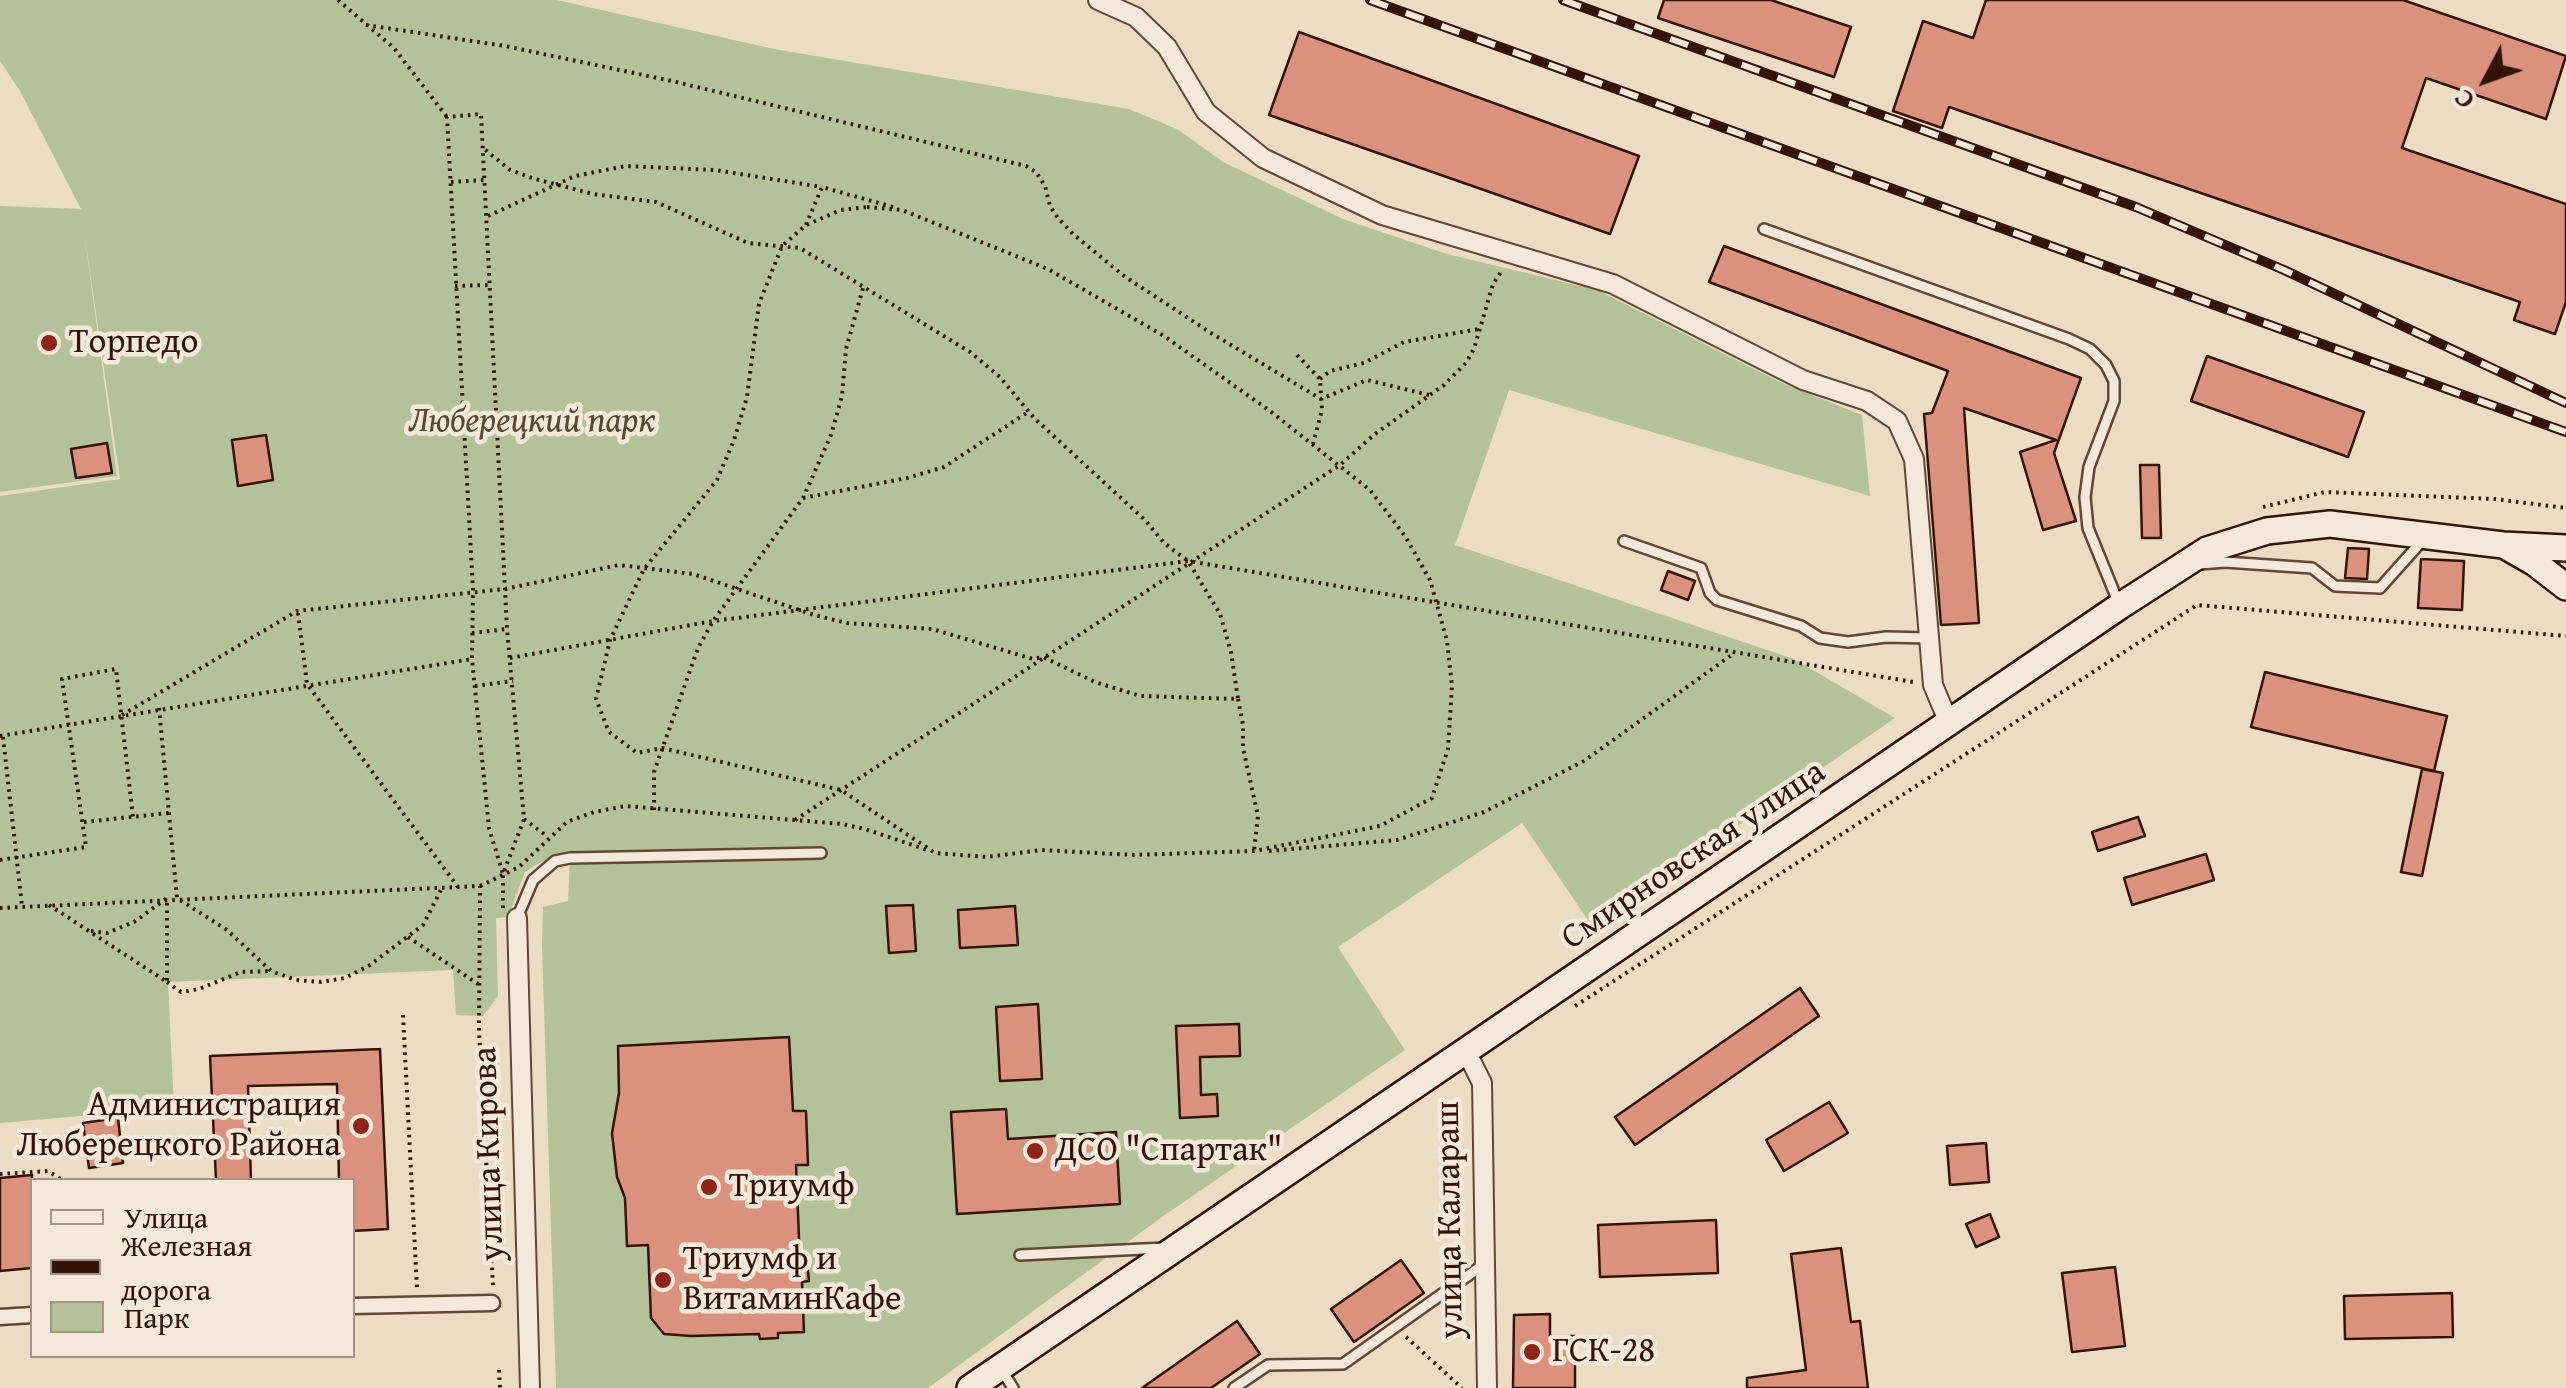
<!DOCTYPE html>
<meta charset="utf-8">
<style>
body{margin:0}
#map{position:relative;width:2566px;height:1388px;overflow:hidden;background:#eddcc4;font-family:"Gentium Book Plus",serif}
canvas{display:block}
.legend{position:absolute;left:30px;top:1178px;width:325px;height:180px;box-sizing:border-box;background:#f3e8d9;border:2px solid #a79385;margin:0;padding:12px 18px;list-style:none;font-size:30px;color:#341406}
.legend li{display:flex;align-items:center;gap:20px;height:50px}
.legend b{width:50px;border:2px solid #a79385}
.north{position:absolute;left:2436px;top:30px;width:100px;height:100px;-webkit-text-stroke:8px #f3e8d9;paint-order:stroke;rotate:229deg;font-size:28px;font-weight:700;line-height:40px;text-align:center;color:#341406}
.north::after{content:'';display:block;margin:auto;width:35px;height:45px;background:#341406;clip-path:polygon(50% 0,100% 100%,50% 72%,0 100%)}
</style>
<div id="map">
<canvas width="2566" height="1388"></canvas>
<ul class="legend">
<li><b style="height:12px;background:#f3e8d9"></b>Улица</li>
<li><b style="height:12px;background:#341406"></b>Железная дорога</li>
<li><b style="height:28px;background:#b3c298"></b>Парк</li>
</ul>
<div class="north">С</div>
</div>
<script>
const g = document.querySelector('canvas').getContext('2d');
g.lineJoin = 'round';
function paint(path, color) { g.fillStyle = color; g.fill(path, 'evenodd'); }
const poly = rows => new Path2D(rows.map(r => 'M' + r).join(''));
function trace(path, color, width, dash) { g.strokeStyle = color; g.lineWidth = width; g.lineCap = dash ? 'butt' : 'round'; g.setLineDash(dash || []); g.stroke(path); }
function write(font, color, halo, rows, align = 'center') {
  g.font = font + ' "Gentium Book Plus",serif'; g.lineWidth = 9; g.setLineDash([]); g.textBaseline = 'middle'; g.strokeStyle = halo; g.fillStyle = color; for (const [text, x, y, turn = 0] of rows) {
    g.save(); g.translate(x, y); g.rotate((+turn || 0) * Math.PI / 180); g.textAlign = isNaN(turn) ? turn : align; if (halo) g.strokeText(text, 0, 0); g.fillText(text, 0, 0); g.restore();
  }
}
paint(poly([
 [0,0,557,0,774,49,1129,109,1179,130,1223,162,1343,219,1447,254,1597,290,1784,384,1862,415,1870,496,1509,390,1455,545,1794,659,1895,718,1592,926,1522,823,1338,947,1405,1050,1162,1217,928,1388,556,1388,542,945,543,907,568,901,570,858,543,861,525,872,508,917,496,918,498,996,483,1016,456,1015,453,970,168,982,174,1108,0,1123,0,496,120,479,84,231,117,476,0,492,0,206,81,209,20,91,0,61]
]), '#b3c298');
const building = poly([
 [1664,0,1771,0,1851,27,1834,77,1658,18,1664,0],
 [1986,0,2403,0,2566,56,2546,119,2426,78,2402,148,2566,204,2566,302,2555,334,2514,320,2520,302,1949,107,1942,128,1893,111,1923,21,1973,38,1986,0],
 [1299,32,1639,156,1610,234,1269,115,1299,32],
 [1724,246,2081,378,2054,453,2076,521,2043,530,2020,452,2056,440,1964,408,1979,623,1941,625,1924,414,1932,413,1948,371,1709,282,1724,246],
 [2207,356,2364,412,2348,457,2191,401,2207,356],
 [266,435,273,480,238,486,232,440,266,435],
 [107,443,112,473,76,478,71,449,107,443],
 [2140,465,2159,465,2161,538,2142,538,2140,465],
 [2348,548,2369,549,2367,579,2345,578,2348,548],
 [2421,559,2464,561,2462,610,2418,608,2421,559],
 [1668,571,1695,581,1688,600,1661,590,1668,571],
 [2265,672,2447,716,2434,771,2251,727,2265,672],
 [2422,769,2443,773,2422,876,2401,872,2422,769],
 [2138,817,2145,836,2098,851,2092,832,2138,817],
 [2206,854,2214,880,2132,905,2124,878,2206,854],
 [913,905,916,951,889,953,886,906,913,905],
 [1015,906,1018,945,960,948,958,910,1015,906],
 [1800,988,1819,1016,1635,1145,1615,1117,1800,988],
 [1038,1004,1042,1079,1000,1081,996,1007,1038,1004],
 [1239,1024,1240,1056,1200,1057,1201,1095,1217,1094,1218,1116,1180,1118,1176,1026,1239,1024],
 [789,1037,793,1111,806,1111,808,1165,796,1165,800,1263,807,1263,809,1281,802,1282,804,1332,778,1333,778,1338,760,1339,759,1334,691,1336,664,1334,651,1318,648,1245,627,1246,625,1198,617,1177,612,1133,619,1093,618,1046,789,1037],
 [380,1049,388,1229,352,1231,352,1180,339,1180,337,1084,248,1086,251,1180,216,1180,210,1056,380,1049],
 [1829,1102,1848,1133,1784,1171,1766,1140,1829,1102],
 [1006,1109,1008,1139,1116,1132,1120,1204,957,1214,951,1112,1006,1109],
 [118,1118,123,1163,89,1168,83,1123,118,1118],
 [1986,1143,1989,1182,1950,1185,1947,1146,1986,1143],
 [32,1175,32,1268,0,1271,0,1178,32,1175],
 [1990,1214,1999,1237,1976,1247,1966,1224,1990,1214],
 [1716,1220,1718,1273,1600,1277,1598,1225,1716,1220],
 [1841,1248,1851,1322,1860,1321,1868,1388,1747,1388,1747,1378,1806,1370,1791,1254,1841,1248],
 [1401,1260,1424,1293,1354,1342,1331,1309,1401,1260],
 [2115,1267,2125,1346,2072,1352,2062,1273,2115,1267],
 [2452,1293,2453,1337,2345,1339,2344,1296,2452,1293],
 [1550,1314,1550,1336,1575,1336,1575,1388,1513,1388,1514,1315,1550,1314],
 [1237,1321,1260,1354,1234,1372,1211,1388,1142,1388,1237,1321]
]);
paint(building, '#da927e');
trace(building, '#341406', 2.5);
const service = poly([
 [1764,229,2069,339,2090,349,2106,365,2114,381,2114,401,2089,467,2085,497,2088,528,2119,604],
 [1624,541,1701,568,1710,593,1717,600,1801,626,1820,638,1848,642,1886,637,1928,638],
 [2200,564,2225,562,2312,568,2335,586,2380,588,2422,541],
 [517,918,533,880,555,861,570,858,821,853],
 [1020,1255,1164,1248],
 [1001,1369,1013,1388],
 [1234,1388,1268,1365,1343,1364,1483,1265]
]);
const pedestrian = poly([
 [352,1306,492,1303],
 [0,1317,32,1315]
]);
const minor = poly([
 [1098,0,1136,17,1167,47,1206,112,1263,158,1382,215,1613,284,1803,380,1867,401,1897,421,1914,459,1933,685,1949,723],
 [517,918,530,1388],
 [1467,1053,1482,1083,1487,1388]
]);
const secondary = poly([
 [2507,547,2535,563,2566,587],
 [970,1388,2120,606,2207,550,2267,531,2330,524,2503,545,2566,548]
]);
trace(service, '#624636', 14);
trace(pedestrian, '#624636', 19);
trace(minor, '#624636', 22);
trace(secondary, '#341406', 30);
trace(poly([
 [338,0,394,48,447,117],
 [366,25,505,46,672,81,1026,166,1036,172,1045,186,1050,206,1058,218,1073,234,1124,276,1211,333,1321,399,1367,380,1429,395],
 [451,182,485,180],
 [867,207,902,210,1048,269,1164,336,1270,411,1370,490,1405,536,1430,580,1447,641,1452,686,1448,749,1432,798,1380,826,1254,851,1135,855,1041,850,987,857,935,853,841,790,662,748,637,753,609,732,596,699,610,640,644,569,717,480,734,440,747,397,759,304,782,246,806,225,841,210,867,207],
 [488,216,575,176,626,166,715,170,822,187],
 [806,225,822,187,893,207],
 [455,286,490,285],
 [1297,355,1320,379,1322,410,1313,444],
 [1320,379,1330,371,1364,363,1404,342,1479,329],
 [463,426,496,425],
 [803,498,907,478,944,467,1028,412],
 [2263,507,2325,492,2495,499,2566,508],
 [298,613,307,684,458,887],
 [472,633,507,629],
 [510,658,713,621,1188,561,1913,682],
 [475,686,513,681],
 [1238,699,1243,725,1243,748,1258,816,1254,851],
 [159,708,177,898,227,930,271,971,296,980,321,982,345,978,370,965,423,925,442,888],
 [122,715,297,611,505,589,619,565,693,574,814,615,847,623,932,629,1033,659,1043,657,1095,682,1140,696,1238,699,1231,652,1220,614,1188,561,1164,543,1145,520,1034,418,1000,377,970,352,800,248,748,243,656,202,593,194,535,179,510,170,483,148],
 [0,736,472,659],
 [3,737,22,906],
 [654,810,654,772,698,648,713,621,803,498,831,435,842,396,846,349,863,288],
 [524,819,548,837],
 [795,820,1340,465,1375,434,1444,385,1466,363,1474,349,1493,284,1503,269],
 [84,822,169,813],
 [1269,851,1397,840,1484,812,1584,761,1733,654],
 [0,860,86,847,62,679,116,669,133,817],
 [480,886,519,867,567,822,594,812,626,806,842,824,865,829,930,851],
 [49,905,167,982,167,898],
 [0,908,480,886,479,1030,493,1286],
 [503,908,503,874,524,819,507,629,481,114,447,117,473,590,472,659,489,828,503,874],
 [91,931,107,933,134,922,167,898],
 [408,937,478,984],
 [167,982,181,992,199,989,241,972,270,971],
 [1575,1006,2197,605,2566,636],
 [403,1015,417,1289],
 [481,1065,501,1064],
 [0,1174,48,1171,62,1180],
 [1406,1337,1462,1388],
 [499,1370,500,1388]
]), '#341406', 4, [2.5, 5]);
trace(service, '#f3e8d9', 9);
trace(pedestrian, '#f3e8d9', 14);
trace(minor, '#f3e8d9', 18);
trace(secondary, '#f3e8d9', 25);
const rail = poly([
 [1370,0,2566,432],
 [1563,0,2136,207,2284,270,2566,403]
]);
trace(rail, '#341406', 10);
trace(rail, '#f3e8d9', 6, [19]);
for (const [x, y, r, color] of [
 [49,343,10,"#8f2418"],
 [361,1126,10,"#8f2418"],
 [1035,1151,10,"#8f2418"],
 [709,1187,10,"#8f2418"],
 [663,1280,10,"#8f2418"],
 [1532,1352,10,"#8f2418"]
]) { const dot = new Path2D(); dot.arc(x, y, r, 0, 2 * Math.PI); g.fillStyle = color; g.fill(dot); trace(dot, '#f3e8d9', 4); }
write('35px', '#341406', '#f3e8d9', [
 ["Торпедо",69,343],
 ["Администрация",341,1106,"right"],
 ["Люберецкого Района",341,1146,"right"],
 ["ДСО \"Спартак\"",1055,1151],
 ["Триумф",729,1187],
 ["Триумф и",683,1260],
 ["ВитаминКафе",683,1300],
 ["ГСК-28",1552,1352]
], 'left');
write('italic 35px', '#5a4832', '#f3e8d9', [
 ["Люберецкий парк",532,422]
]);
write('35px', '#341406', '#f3e8d9', [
 ["Смирновская улица",1694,856,-34],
 ["улица Кирова",490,1154,-92],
 ["улица Калараш",1451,1220,-91]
]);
</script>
